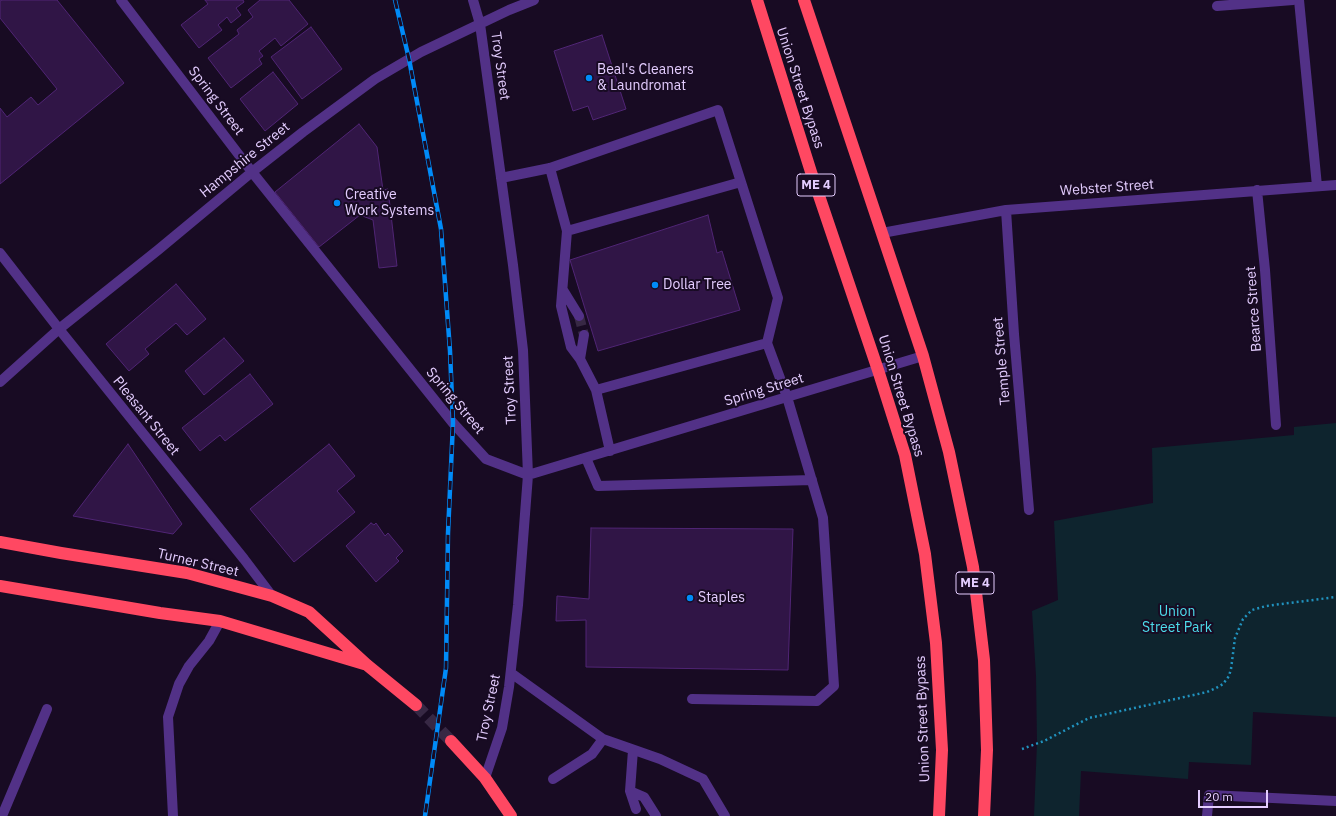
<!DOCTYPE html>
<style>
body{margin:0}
#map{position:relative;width:1336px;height:816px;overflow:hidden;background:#180b23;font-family:"IBM Plex Sans",sans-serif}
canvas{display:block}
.scale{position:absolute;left:1198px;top:790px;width:70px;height:18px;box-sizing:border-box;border:2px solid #e4cdff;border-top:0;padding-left:5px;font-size:12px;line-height:14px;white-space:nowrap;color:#e4cdff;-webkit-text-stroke:3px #180b23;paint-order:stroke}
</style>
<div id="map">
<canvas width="1336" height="816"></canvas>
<div class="scale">20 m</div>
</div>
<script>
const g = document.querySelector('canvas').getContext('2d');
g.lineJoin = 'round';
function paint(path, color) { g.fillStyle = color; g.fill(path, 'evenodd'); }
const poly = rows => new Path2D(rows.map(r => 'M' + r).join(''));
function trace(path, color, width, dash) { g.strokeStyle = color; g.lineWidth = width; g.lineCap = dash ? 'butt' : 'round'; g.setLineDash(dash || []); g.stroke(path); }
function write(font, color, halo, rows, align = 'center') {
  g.font = font + ' "IBM Plex Sans",sans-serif'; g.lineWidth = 4; g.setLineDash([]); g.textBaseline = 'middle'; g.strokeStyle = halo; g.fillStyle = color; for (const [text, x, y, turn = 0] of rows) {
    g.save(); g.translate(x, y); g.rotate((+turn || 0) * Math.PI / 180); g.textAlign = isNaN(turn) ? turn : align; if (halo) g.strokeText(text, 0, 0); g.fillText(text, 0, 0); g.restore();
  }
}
paint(poly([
 [1336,423,1336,717,1253,712,1251,765,1189,762,1188,779,1081,771,1079,816,1034,816,1037,743,1036,676,1032,611,1058,600,1054,521,1153,503,1152,448,1294,435,1294,427]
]), '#0e242e');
const building = poly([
 [2,0,57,0,124,83,0,184,0,108,7,117,31,97,38,105,57,89,0,18,0,1,2,0],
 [205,0,243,0,244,2,236,8,241,15,231,23,227,17,218,25,222,30,199,48,181,25,208,4,205,0],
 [260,0,289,0,308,24,281,46,275,38,259,51,263,56,259,59,262,64,231,88,208,58,239,34,237,30,253,17,248,10,260,0],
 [311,27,342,69,302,99,271,57,311,27],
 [602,35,626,109,593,120,588,106,573,111,554,51,602,35],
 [273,72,298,104,265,131,240,99,273,72],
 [359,124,377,147,383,190,388,189,397,266,379,268,373,220,360,215,319,247,275,192,359,124],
 [708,215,717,253,722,251,740,310,598,351,570,260,708,215],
 [176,284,206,319,187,335,176,323,145,349,149,354,129,371,106,344,176,284],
 [224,338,244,361,204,395,185,371,224,338],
 [250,374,273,404,225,441,220,435,200,451,182,428,250,374],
 [128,444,182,524,173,534,73,516,128,444],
 [329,444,355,476,337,491,355,512,294,562,250,509,329,444],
 [371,523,374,525,376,523,385,536,388,533,403,551,396,558,399,561,376,582,346,546,371,523],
 [591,528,793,529,788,670,586,667,586,620,556,621,557,596,589,599,591,528]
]);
paint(building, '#301546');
trace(building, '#502575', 1);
trace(poly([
 [579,316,584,335]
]), '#372844', 10, [10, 5]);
trace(poly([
 [416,705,451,741]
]), '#372844', 12, [12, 6]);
trace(poly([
 [1022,749,1044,741,1089,718,1207,692,1216,688,1223,684,1229,676,1231,669,1235,638,1243,619,1252,610,1266,606,1336,597]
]), '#2193bf', 2.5, [2, 3]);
trace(poly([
 [121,0,252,172,453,423,486,459,528,475,923,356],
 [473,0,480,24,513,265,523,350,528,475,518,605,509,687,502,728,485,778],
 [1299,0,1317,186],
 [1217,6,1293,0],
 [550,168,567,231,741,182],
 [501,178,550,168,718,110,778,298,767,343,787,397,823,518,834,686,817,701,692,699],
 [1257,190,1265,270,1276,425],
 [1006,210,1014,334,1029,510],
 [567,231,561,306,571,347,580,359,596,390],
 [882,233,1006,210,1336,185],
 [0,253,59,329,244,559,272,596],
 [563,290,579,316],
 [580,359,584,335],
 [0,382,59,329,158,250,252,172,303,132,375,79,421,52,509,10,534,0],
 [610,451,596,390,767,343],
 [586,458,598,486,812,480],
 [511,673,603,739,660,759,703,779,725,816],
 [633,750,630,791,636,809],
 [553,779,592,754,603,739],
 [630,791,644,797,656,816],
 [2,816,47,709],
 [173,816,168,717,179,684,189,666,209,641,220,621],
 [1207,816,1209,795,1336,801]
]), '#523187', 10);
trace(poly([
 [757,0,811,172,878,370,905,455,925,554,936,643,942,750,939,816],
 [804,0,923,356,949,452,973,567,984,660,987,750,984,816],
 [0,542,61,553,187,573,272,596,309,612,367,665,416,705],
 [0,586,160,613,220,621,364,664],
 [451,741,485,778,511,816]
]), '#ff4862', 12);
const rail = poly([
 [395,0,409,59,441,229,450,351,453,423,448,533,446,668,425,816]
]);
trace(rail, '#008bf8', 4.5);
trace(rail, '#180b23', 3, [9]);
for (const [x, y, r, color] of [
 [589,78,4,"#008bf8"],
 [337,203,4,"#008bf8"],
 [655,285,4,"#008bf8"],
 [690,598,4,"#008bf8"]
]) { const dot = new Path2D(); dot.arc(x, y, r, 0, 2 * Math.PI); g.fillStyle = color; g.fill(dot); trace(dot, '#180b23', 1.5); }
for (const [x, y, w] of [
 [816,185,38],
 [975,583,38]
]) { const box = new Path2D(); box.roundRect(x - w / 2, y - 11, w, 22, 3); g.fillStyle = '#180b23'; g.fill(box); trace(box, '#e4cdff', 1); }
write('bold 13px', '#e4cdff', null, [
 ["ME 4",816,185],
 ["ME 4",975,583]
]);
write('14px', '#e4cdff', '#180b23', [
 ["Troy Street",500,66,82],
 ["Union Street Bypass",800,88,72],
 ["Spring Street",216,101,53],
 ["Hampshire Street",245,160,-39],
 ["Webster Street",1107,188,-4],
 ["Bearce Street",1254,309,-94],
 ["Temple Street",1002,361,-95],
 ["Troy Street",510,390,-93],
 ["Spring Street",764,390,-17],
 ["Union Street Bypass",901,396,73],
 ["Spring Street",455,401,50],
 ["Pleasant Street",146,416,51],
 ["Turner Street",198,563,13],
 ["Troy Street",489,708,-78],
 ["Union Street Bypass",923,719,-92]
]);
write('14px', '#e4cdff', '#180b23', [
 ["Beal's Cleaners",597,70],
 ["& Laundromat",597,86],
 ["Creative",345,195],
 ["Work Systems",345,211],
 ["Dollar Tree",663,285],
 ["Staples",698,598]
], 'left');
write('14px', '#4dddeb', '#180b23', [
 ["Union",1177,612],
 ["Street Park",1177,628]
]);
</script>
